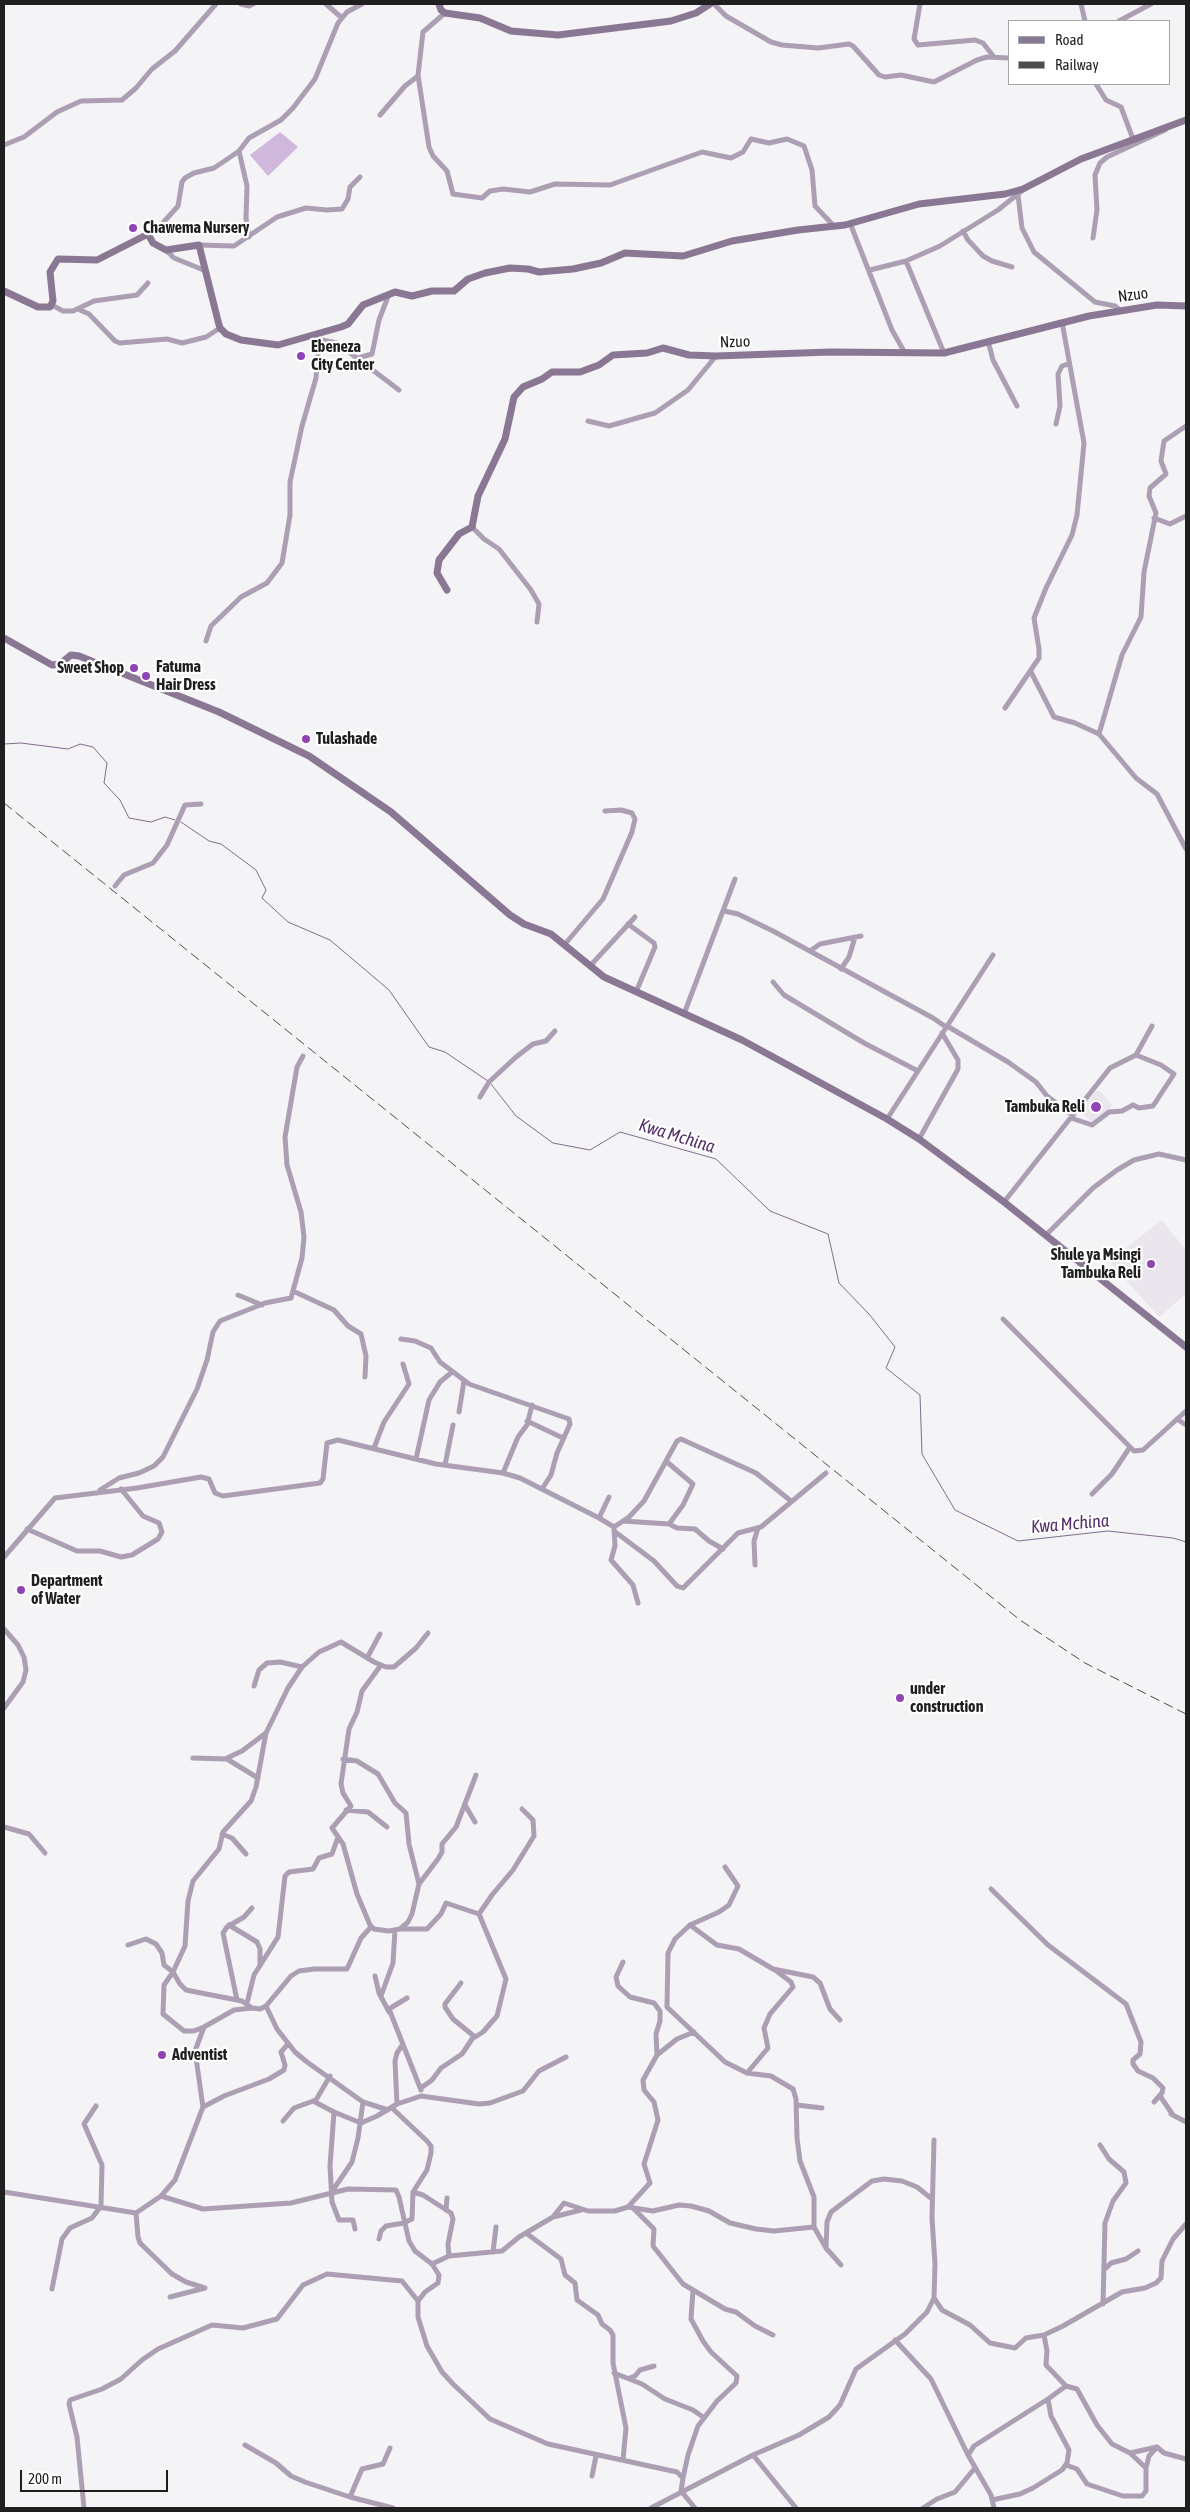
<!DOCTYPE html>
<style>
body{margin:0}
#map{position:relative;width:1190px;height:2512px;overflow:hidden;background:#f4f3f5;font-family:"Asap Condensed",sans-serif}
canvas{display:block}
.frame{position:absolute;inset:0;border:5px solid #201f20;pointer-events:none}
.legend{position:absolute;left:1008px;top:20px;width:162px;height:65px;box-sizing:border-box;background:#fff;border:1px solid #a6a5a6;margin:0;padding:6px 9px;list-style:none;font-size:15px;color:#201f20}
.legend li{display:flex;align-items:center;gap:10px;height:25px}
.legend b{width:25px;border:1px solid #a6a5a6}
.scale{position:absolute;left:20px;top:2470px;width:148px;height:22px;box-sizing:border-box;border:2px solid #201f20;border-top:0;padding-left:6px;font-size:15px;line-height:18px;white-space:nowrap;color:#201f20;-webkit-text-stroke:4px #fff;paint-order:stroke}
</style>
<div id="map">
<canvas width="1190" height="2512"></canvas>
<div class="frame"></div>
<ul class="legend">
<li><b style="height:6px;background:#897794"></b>Road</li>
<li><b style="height:6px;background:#4e4d4e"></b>Railway</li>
</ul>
<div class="scale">200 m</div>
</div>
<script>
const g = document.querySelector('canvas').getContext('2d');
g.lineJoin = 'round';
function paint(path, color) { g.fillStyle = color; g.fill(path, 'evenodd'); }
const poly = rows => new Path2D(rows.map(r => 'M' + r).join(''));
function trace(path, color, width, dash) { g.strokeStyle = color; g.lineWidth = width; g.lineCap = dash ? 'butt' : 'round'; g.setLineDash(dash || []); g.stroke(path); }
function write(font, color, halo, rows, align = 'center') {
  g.font = font + ' "Asap Condensed",sans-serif'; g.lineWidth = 4.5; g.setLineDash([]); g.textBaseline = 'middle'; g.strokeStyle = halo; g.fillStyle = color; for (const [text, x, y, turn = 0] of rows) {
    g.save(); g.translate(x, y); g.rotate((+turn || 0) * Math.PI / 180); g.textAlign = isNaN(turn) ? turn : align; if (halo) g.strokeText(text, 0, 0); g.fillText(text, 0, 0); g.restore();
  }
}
paint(poly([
 [1098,1090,1113,1105,1094,1124,1079,1110],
 [1162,1220,1186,1250,1186,1294,1159,1317,1109,1261]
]), '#ebe5ee');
paint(poly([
 [280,132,298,147,268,176,250,155]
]), '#cfb8db');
trace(poly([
 [4,744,21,743,68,749,80,744,93,747,107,763,104,783,120,800,129,818,151,822,165,817,175,820],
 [181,822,209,841,221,844,256,870,266,890,262,898,288,922,330,940,389,990,429,1047,445,1052,488,1081],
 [491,1084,516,1116,553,1143,590,1150,620,1132,716,1159,770,1211,828,1234,839,1283,869,1314,895,1347,886,1368,920,1395,922,1454,955,1510,1018,1541,1108,1531,1173,1538,1186,1542]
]), '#816d8c', 1);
trace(poly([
 [241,4,249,6,253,4],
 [326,4,342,18],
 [714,4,726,16,771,42,782,45,818,48,849,44,853,46,879,75,885,77,901,75,934,82,977,60,987,57,1009,58],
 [920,4,914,39,918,45,975,40,983,43,994,57],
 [1081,4,1085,21],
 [445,13,423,32,418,75,429,147,433,156,447,171,453,194,482,198,490,191,503,189,530,192,555,184,610,185,702,152,731,158,743,152,751,139,769,143,787,139,804,146,812,170,815,206,834,226],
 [1119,21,1151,4],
 [1096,84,1106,100,1121,107,1133,139],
 [380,115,405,86,418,76],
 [4,145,24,137,57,112,81,101,122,100,136,88,152,69,175,51,216,4],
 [239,151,247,186,246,218,249,237],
 [1018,195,1022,228,1034,252,1095,302,1115,306,1120,310],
 [850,223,892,330,905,353],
 [963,231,968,240,983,256,992,261,1012,267],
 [148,234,162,224,178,206,182,182,185,178,194,173,214,168,226,160,239,151,249,138,281,120,293,108,315,79,338,23,347,12,362,4],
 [1093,238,1097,210,1095,175,1100,163,1107,157,1165,130],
 [199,245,234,246,277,217,306,208,327,210,342,209,348,199,350,187,360,177],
 [166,250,174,258,206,271],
 [906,261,944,353],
 [870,270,906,261,940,246,998,210,1023,190],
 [52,305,63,311,73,311,94,301,137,295,148,283],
 [80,310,89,314,115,341,120,343,167,339,182,343,206,337,220,328],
 [317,339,337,343,399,390],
 [988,341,993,360,1017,406],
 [358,358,372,354,379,320,389,294],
 [588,421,609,426,655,413,688,390,716,356],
 [1056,424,1060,406,1058,374,1062,366,1068,364],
 [1154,518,1170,524,1186,516],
 [472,527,484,539,499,549,531,590,539,604,537,622],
 [206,641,211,626,241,597,267,583,282,563,290,515,290,482,302,426,316,378,319,339],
 [1031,672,1054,717,1075,723,1099,734,1136,778,1157,794,1186,849],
 [1005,708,1039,658,1039,649,1034,618,1046,588,1072,535,1077,515,1084,443,1062,322],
 [1099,734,1122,655,1141,617,1144,572,1156,513,1149,496,1150,488,1166,474,1161,461,1164,441,1186,426],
 [115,886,124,875,153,863,167,845,185,805,201,804],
 [724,911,738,914,773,931,933,1018,946,1027],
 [628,924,654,943,655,947,636,992],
 [565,944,603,899,632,832,635,819,632,813,621,810,605,811],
 [810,951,820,944,861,936],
 [590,966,635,917],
 [841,969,849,957,855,937],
 [773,982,784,995,864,1043,918,1071],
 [684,1014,735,879],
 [947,1026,1008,1062,1036,1082,1047,1096,1073,1116],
 [480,1097,489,1082,516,1057,533,1044,546,1041,555,1031],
 [1071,1118,1092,1125,1109,1112,1122,1111,1133,1105,1139,1108,1153,1106,1174,1074,1161,1065,1136,1055],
 [887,1119,993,955],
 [919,1139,958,1069,958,1060,942,1033],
 [1004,1202,1110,1068,1136,1055,1152,1026],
 [1046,1235,1093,1188,1117,1170,1134,1160,1159,1154,1186,1160],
 [293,1291,334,1310,348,1326,361,1334,366,1356,365,1377],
 [238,1295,262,1305],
 [1003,1319,1134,1451,1143,1450,1186,1411],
 [401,1339,415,1341,431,1348,440,1362,469,1384,569,1419,570,1424,557,1453,551,1475,542,1489],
 [459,1412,464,1381],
 [1177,1419,1186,1425],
 [527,1421,563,1438],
 [374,1448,384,1422,409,1384,403,1364],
 [416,1459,429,1400,440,1382,452,1372],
 [667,1462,693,1484,683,1505,669,1524],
 [445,1465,453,1425],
 [503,1473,518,1437,527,1425,532,1405],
 [100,1490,119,1478,139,1473,154,1466,163,1457,197,1389,207,1360,213,1332,220,1321,265,1303,291,1298,302,1258,304,1237,301,1212,287,1165,285,1137,297,1067,303,1056],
 [1092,1494,1112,1474,1130,1447],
 [599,1518,609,1497],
 [623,1521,669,1524,677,1528,695,1529,709,1541,723,1549],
 [614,1527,629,1517,644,1501,677,1441,681,1439,756,1473,791,1501],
 [27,1529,77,1551,100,1551,121,1557,132,1555,158,1539,162,1532,159,1523,143,1516,121,1489],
 [614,1531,654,1561,677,1586,683,1588,738,1533,761,1527,826,1473],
 [4,1557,55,1498,137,1488,201,1477,209,1479,215,1493,223,1496,320,1483,323,1479,327,1443,338,1440,436,1464,503,1473,520,1478,599,1518,614,1527,615,1546,611,1560,633,1585,638,1603],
 [755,1565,754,1541,758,1528],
 [4,1629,18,1645,24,1657,26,1670,23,1682,4,1708],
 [367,1658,380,1634],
 [381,1665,362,1691,357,1712,349,1729,341,1784,343,1793,351,1806,332,1828,343,1844,357,1894,370,1925,374,1929,389,1931,400,1929,408,1922,412,1914,419,1884,438,1859,442,1852,442,1844,456,1827,476,1775],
 [254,1686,259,1670,267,1663,280,1662,302,1667],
 [193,1758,227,1759,258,1778],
 [225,1759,242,1751,266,1733],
 [343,1759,357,1761,378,1774,395,1803,406,1813,409,1844,419,1884],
 [465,1805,475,1822],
 [346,1810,368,1812,387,1827],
 [4,1827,29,1834,45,1853],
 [222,1834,232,1838,246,1854],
 [725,1867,738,1886,729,1905,719,1912,690,1925,675,1939,668,1953,667,2007,725,2062,747,2073,771,2076,793,2089,796,2099,797,2138,800,2161,814,2197,814,2227,826,2248,841,2265],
 [991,1889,1048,1945,1126,2004,1141,2042,1140,2054,1133,2060,1133,2064,1138,2071,1153,2078,1163,2088,1162,2093,1154,2102],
 [229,1925,257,1942,260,1949,260,1965],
 [690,1925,717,1945,739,1949,773,1969,813,1977,820,1983,830,2009,840,2020],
 [371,1927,361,1938,347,1969,314,1969,299,1971,291,1976,266,2006,260,2009,252,2008,242,2001,186,1990,180,1984,173,1972,185,1946,188,1901,193,1881,219,1849,223,1832,251,1801,256,1787,266,1733,288,1688,302,1667,319,1652,341,1642,374,1662,386,1667,394,1667,416,1648,428,1633],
 [400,1929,427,1929,441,1914,446,1903,479,1914],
 [623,1962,616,1977,618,1986,630,1997,654,2003,660,2011,660,2021,656,2034,657,2055],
 [375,1976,379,1993,389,2012],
 [461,1983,445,2004,445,2007,453,2019,475,2037],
 [381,1996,393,1963,395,1930],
 [407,1998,389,2009,421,2090],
 [237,2000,223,1933,227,1927,244,1917,252,1908],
 [247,2003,254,1975,278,1937,285,1876,289,1872,313,1869,319,1858,332,1854,338,1837],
 [266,2006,277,2029,295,2052,307,2062,363,2102,388,2110],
 [204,2027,234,2010,252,2008],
 [747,2073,768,2048,764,2028,770,2014,793,1987,791,1982,775,1970],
 [421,2088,432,2080,441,2068,462,2054,472,2039,483,2032,497,2016,506,1979,479,1914,492,1895,513,1870,534,1836,533,1820,522,1809],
 [1160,2096,1173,2115],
 [313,2101,334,2112,361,2123,377,2116,397,2104,421,2096,479,2104,490,2103,523,2091,539,2071,566,2057],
 [397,2104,395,2061,397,2053,403,2044],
 [797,2105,822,2108],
 [203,2107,224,2096,269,2079,284,2070,285,2065,281,2052,288,2044],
 [334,2112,330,2166,332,2202,339,2220,353,2220,355,2229],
 [1171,2114,1186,2122],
 [283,2121,294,2108,316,2100,330,2076],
 [1100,2145,1109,2159,1124,2172,1126,2183,1113,2201,1105,2223,1103,2304],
 [4,2192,136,2213,161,2196,175,2180,203,2107,195,2051,204,2027,194,2031,184,2031,163,2014,164,1985,173,1972,164,1965,162,1953,156,1944,146,1939,128,1945],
 [413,2192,423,2195,451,2213,453,2219,448,2244,449,2256],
 [331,2193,352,2162,358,2138,363,2102],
 [161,2196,203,2209,291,2203,348,2189,396,2190,399,2197,409,2241,415,2251,432,2264,439,2275,438,2283,425,2292,418,2301,418,2317,427,2346,442,2372,453,2384,490,2419,548,2444,677,2472,683,2478,681,2491,695,2508],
 [628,2207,650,2183,644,2164,658,2120,654,2102,644,2090,643,2080,657,2055,677,2039,694,2032],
 [633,2208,654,2229,653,2246,683,2284,693,2290,691,2319,703,2341,711,2352,737,2376,736,2383,717,2401,698,2426,688,2455,683,2478],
 [446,2210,447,2198],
 [136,2213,138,2237,140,2243,172,2274,186,2282,205,2288,170,2297],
 [553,2217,581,2210],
 [526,2233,561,2259,565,2275,575,2283,577,2300,598,2315,602,2324,610,2330,613,2335,613,2363,626,2428,623,2460],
 [379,2239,381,2231,386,2226,404,2223,412,2219,413,2192,427,2170,431,2153,431,2146,427,2141,392,2108],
 [826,2248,827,2222,831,2212,872,2181,884,2179,902,2181,917,2187,932,2199],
 [493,2252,496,2227],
 [432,2264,449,2256,502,2251,519,2237,553,2217,564,2203,588,2211,615,2211,628,2207,653,2211,679,2205,691,2206,709,2211,730,2223,756,2229,774,2231,814,2227],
 [1106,2268,1111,2263,1126,2259,1138,2251],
 [52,2289,62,2239,70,2228,92,2218,101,2206,102,2165,84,2124,96,2106],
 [693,2290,725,2309,736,2312,755,2326,773,2335],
 [934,2298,942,2310,970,2325,990,2343,1015,2348,1026,2338,1044,2335,1063,2326,1122,2292,1145,2288,1156,2283,1161,2278,1162,2261,1173,2239,1186,2224],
 [895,2340,931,2379,968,2455,991,2495,994,2508],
 [614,2373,642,2384,665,2399,693,2410,703,2417],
 [630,2378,635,2376,640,2370,654,2366],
 [1066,2386,1077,2389,1097,2425,1112,2444,1130,2453,1157,2447,1164,2453,1186,2459],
 [245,2445,276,2463,291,2476,305,2482,350,2497,393,2508],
 [1130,2453,1146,2468],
 [753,2455,796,2508],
 [968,2455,974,2446,1048,2399],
 [1066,2465,1077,2469,1087,2484,1123,2496,1142,2496,1146,2491,1146,2468,1149,2456,1157,2447],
 [592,2476,596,2456],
 [350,2497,362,2469,383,2464,390,2448],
 [992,2500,1020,2494,1033,2488,1062,2470,1067,2463,1069,2450,1051,2416,1048,2399,1066,2386,1046,2365,1047,2351,1044,2335],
 [84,2508,77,2437,69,2404,70,2400,102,2389,121,2379,142,2360,158,2349,212,2325,243,2328,277,2319,303,2285,327,2274,402,2281,418,2301],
 [651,2508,753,2455,799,2435,829,2417,840,2405,856,2369,905,2334,927,2312,934,2298,935,2264,932,2218,934,2140],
 [923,2508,937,2499,955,2492,975,2468]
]), '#ac9fb3', 5);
trace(poly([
 [439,4,441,10,445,13,480,18,511,31,558,35,671,21,696,13,710,4],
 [4,291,38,307,50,307,53,301,50,272,58,259,97,260,148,234,153,243,166,250,199,245,218,321,220,328,226,334,241,340,278,345,341,327,348,324,363,305,395,292,412,296,432,291,454,291,468,279,485,273,510,268,528,269,539,272,573,269,601,263,625,253,683,256,732,241,798,230,845,225,919,204,1005,194,1023,189,1081,159,1186,120],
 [447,590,437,573,439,560,459,534,472,527,478,496,505,439,514,397,523,387,542,379,552,372,580,372,599,365,613,355,647,353,663,348,689,355,716,356,830,352,944,353,1089,316,1157,305,1186,306],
 [4,638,52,665,60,664,71,655,79,656,219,712,309,756,391,812,510,915,524,924,551,934,604,977,742,1040,887,1119,919,1139,1004,1202,1186,1347]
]), '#897794', 7);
trace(poly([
 [4,803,1020,1620,1085,1663,1186,1714]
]), '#4e4d4e', 1, [10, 5]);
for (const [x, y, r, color] of [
 [133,228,5,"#9043b4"],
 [301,356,5,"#9043b4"],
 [134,668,5,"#9043b4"],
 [146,676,5,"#9043b4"],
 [306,739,5,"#9043b4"],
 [1096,1107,6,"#9043b4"],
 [1151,1264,5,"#9043b4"],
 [21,1590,5,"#9043b4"],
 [900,1698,5,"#9043b4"],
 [162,2055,5,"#9043b4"]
]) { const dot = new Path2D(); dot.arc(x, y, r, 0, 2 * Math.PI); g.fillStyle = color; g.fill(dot); trace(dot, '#fff', 2); }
write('bold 16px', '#201f20', '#fff', [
 ["Chawema Nursery",143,228],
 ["Ebeneza",311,347],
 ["City Center",311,365],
 ["Fatuma",156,667],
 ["Hair Dress",156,685],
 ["Sweet Shop",124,668,"right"],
 ["Tulashade",316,739],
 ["Tambuka Reli",1085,1107,"right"],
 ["Shule ya Msingi",1141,1255,"right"],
 ["Tambuka Reli",1141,1273,"right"],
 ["Department",31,1581],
 ["of Water",31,1599],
 ["under",910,1689],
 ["construction",910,1707],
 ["Adventist",172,2055]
], 'left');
write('16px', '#201f20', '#fff', [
 ["Nzuo",1133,295,-8],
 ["Nzuo",735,342,-2]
]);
write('italic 18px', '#552f68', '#fff', [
 ["Kwa Mchina",677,1136,17],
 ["Kwa Mchina",1070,1524,-5]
]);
</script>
